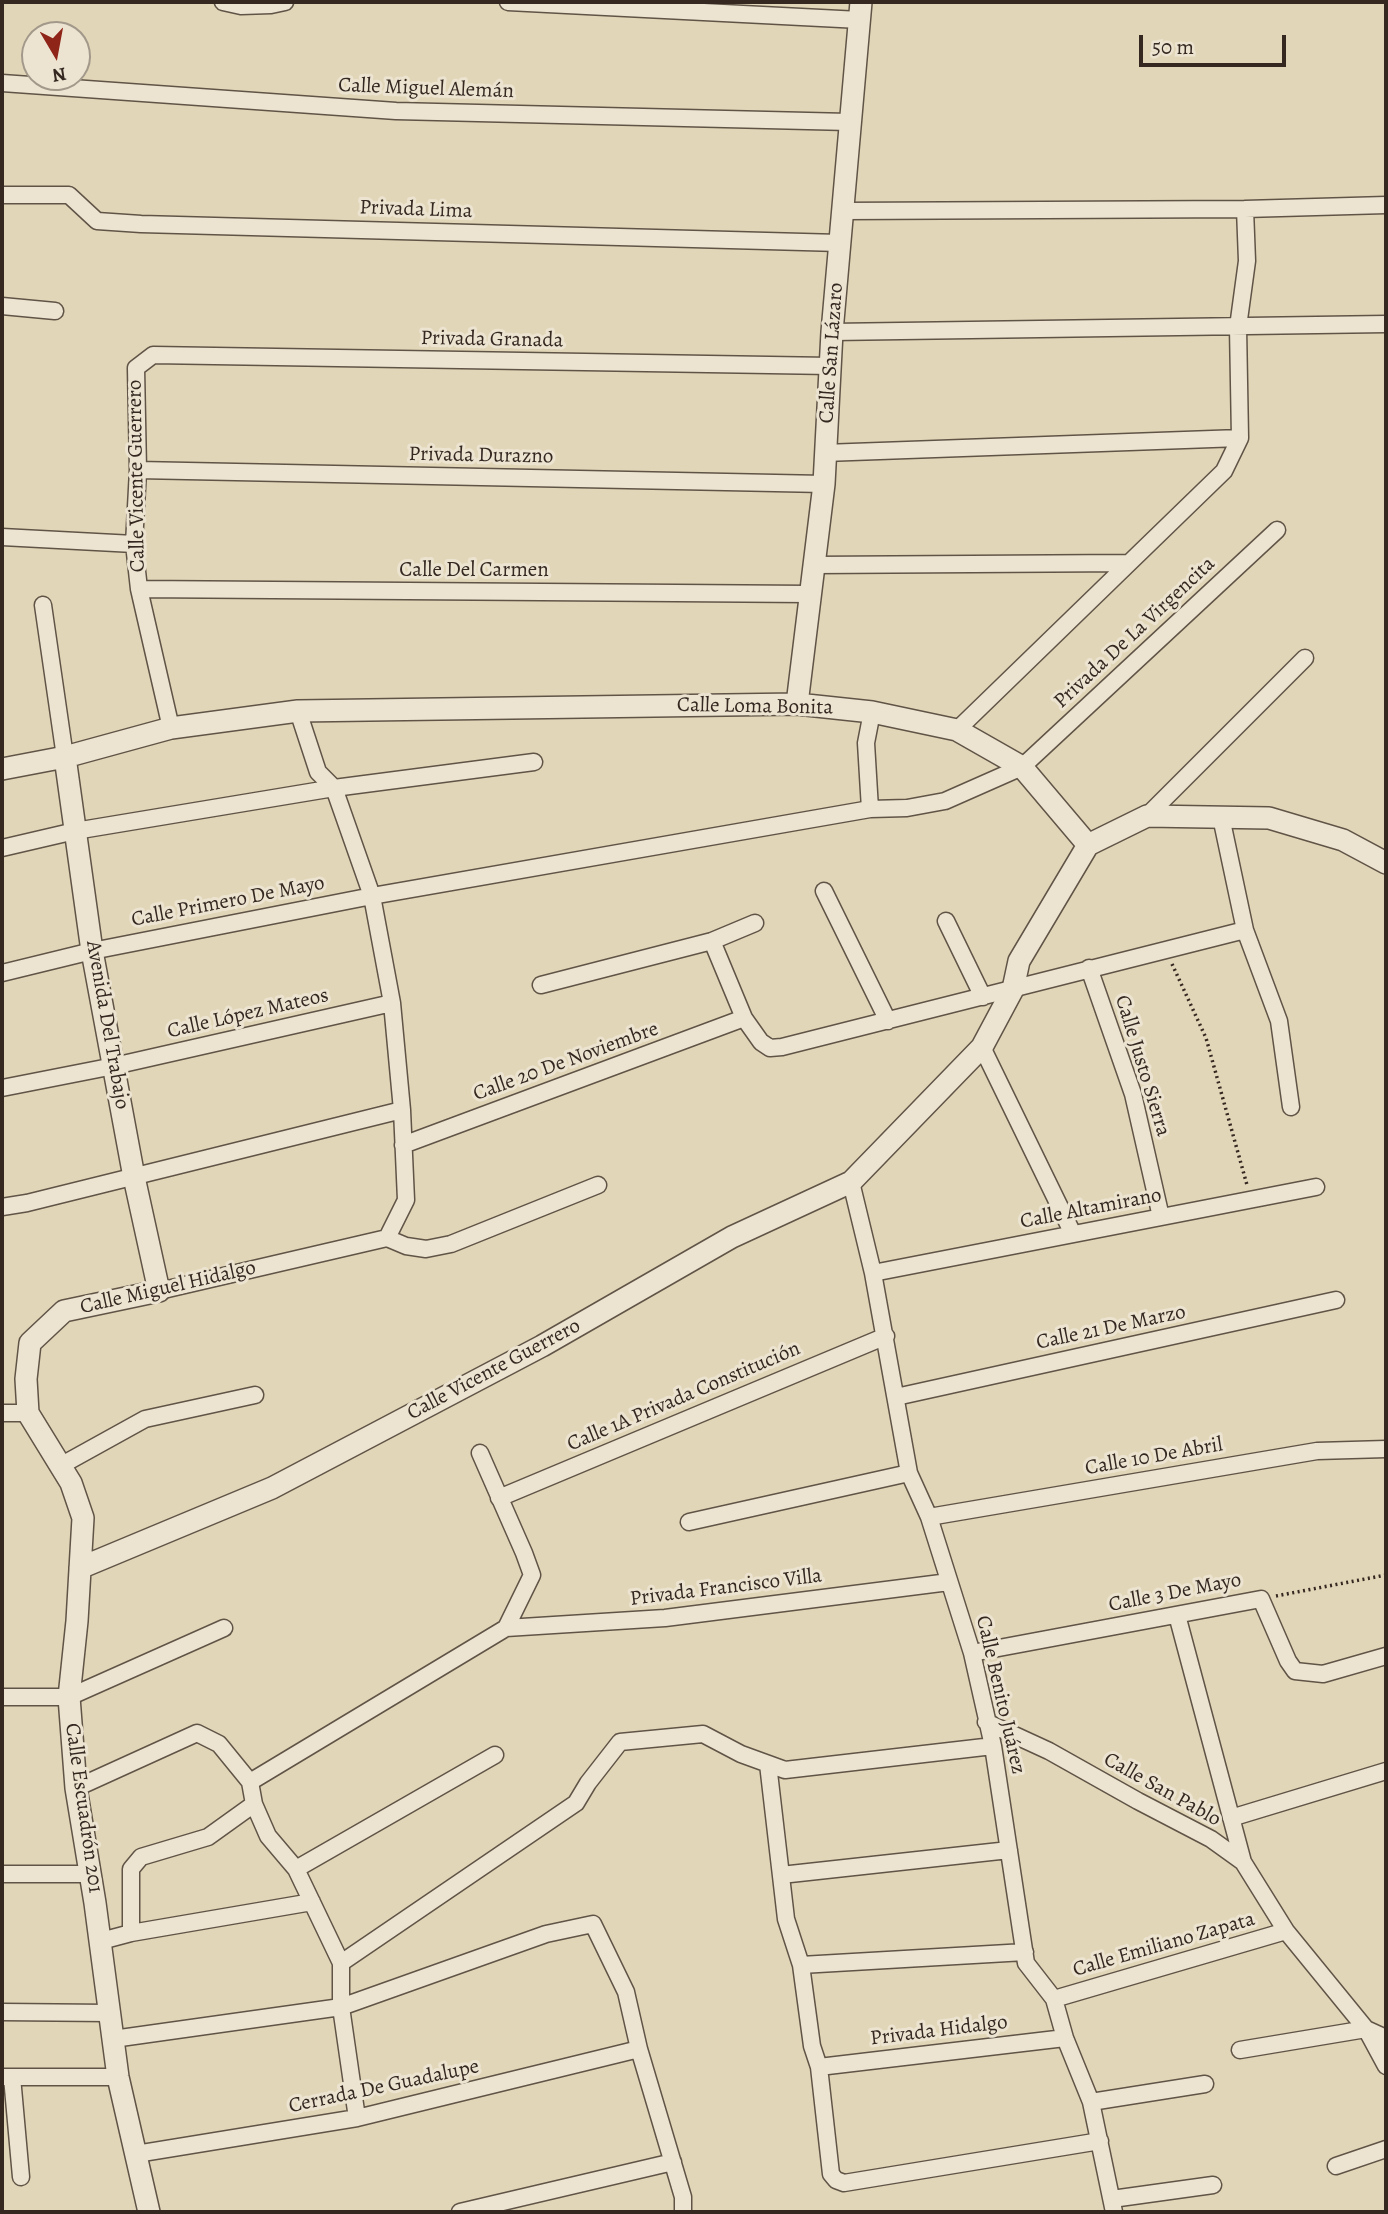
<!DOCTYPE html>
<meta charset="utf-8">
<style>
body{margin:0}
#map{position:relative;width:1388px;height:2214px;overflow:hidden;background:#e2d6b8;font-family:Alegreya,serif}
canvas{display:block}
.frame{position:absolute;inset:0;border:4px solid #352821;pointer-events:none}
.north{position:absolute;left:21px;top:21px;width:70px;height:70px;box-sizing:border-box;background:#ece4d1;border:2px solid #a3998b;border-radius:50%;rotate:170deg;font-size:19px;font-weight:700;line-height:28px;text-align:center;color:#352821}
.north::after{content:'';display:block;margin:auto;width:24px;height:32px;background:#8f2418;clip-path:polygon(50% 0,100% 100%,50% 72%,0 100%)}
.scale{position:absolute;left:1139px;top:35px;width:147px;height:32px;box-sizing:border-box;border:4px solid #352821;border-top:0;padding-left:9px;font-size:21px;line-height:24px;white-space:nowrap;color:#352821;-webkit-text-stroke:5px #ece4d1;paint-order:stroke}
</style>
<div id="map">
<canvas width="1388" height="2214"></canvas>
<div class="frame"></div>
<div class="north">N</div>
<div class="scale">50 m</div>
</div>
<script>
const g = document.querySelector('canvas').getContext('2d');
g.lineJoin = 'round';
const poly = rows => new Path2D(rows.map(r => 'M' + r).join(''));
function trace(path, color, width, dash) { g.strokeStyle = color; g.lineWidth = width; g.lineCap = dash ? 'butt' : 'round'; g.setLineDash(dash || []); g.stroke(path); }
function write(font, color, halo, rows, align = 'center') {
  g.font = font + ' Alegreya,serif'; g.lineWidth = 6; g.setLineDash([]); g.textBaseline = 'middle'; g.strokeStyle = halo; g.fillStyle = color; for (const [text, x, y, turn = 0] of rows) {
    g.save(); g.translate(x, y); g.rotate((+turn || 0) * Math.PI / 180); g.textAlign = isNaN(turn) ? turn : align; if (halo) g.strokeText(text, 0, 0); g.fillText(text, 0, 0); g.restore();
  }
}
const minor = poly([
 [223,2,241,6,271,5,285,2],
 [508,2,860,20],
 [2,83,396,111,849,122],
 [2,195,69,195,97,221,141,224,840,243],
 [843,211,1245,209,1386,205],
 [2,306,55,311],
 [832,332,1386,324],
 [824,453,1240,438],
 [138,470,824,484],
 [2,537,134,544],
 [814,565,1129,563],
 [139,589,810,594],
 [43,605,65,757],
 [298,711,318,772,334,788,372,896,392,1003,402,1110,406,1200,387,1238],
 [171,728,139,589,134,544,138,470,136,368,153,355,831,366],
 [957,730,1224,471,1240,438,1238,327,1247,261,1245,209],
 [870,809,866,743,872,712],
 [1147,816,1305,658],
 [1221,817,1245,930,1279,1021,1291,1107],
 [2,848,75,831,334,788,534,762],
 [824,891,888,1021],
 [946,921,983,997],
 [712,941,744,1018,761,1042,770,1048,782,1047,1245,930],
 [1089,968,1133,1094,1161,1217],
 [2,973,92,951,372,896,870,809,907,808,945,801,1022,767,1277,530],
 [541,985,712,941,755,923],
 [982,1047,1073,1234],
 [2,1088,114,1066,392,1003],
 [403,1145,744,1018],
 [851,1182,873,1273,909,1473,929,1517,972,1653,993,1746,1026,1963,1054,1999,1065,2038,1091,2102,1114,2212],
 [2,1207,27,1203,402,1110],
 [387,1238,406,1246,426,1249,451,1244,598,1185],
 [873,1273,1316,1187],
 [159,1291,387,1238],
 [896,1397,1336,1300],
 [2,1413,28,1413],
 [60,1466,145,1419,255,1395],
 [499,1498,886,1336],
 [929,1517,1317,1451,1386,1449],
 [689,1522,909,1473],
 [1177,1615,1243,1862],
 [506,1628,665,1618,949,1582],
 [972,1653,1261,1599,1288,1661,1295,1671,1323,1674,1386,1656],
 [2,1697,69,1697,224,1628],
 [986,1722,1049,1751,1138,1801,1211,1839,1243,1862,1286,1931,1366,2029,1386,2066],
 [768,1764,786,1919,801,1965,812,2046,819,2067,831,2174,836,2180,844,2183,1100,2141],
 [76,1788,197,1733,219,1744,250,1782],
 [1231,1818,1386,1771],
 [296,1869,495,1755],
 [2,1874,89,1874],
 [781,1875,1009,1850],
 [131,1933,131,1869,141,1857,208,1837,254,1804],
 [101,1941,131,1933,312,1902],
 [341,1963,576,1803,588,1783,620,1742,703,1734,741,1754,785,1770,993,1746],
 [801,1965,1025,1952],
 [1054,1999,1286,1931],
 [2,2012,109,2013],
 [113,2039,341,2007,546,1934,593,1924,626,1992,639,2049,683,2197,683,2212],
 [1240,2050,1366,2029,1386,2038],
 [819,2067,1065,2038],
 [2,2077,118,2077],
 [12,2077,21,2177],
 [1091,2102,1205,2084],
 [357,2118,341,2007,341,1963,296,1869,268,1836,254,1804,250,1782,506,1628,532,1575,524,1553,480,1453],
 [136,2154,357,2118,639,2049],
 [1336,2166,1386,2149],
 [1112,2199,1213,2185],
 [460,2212,673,2162]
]);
const tertiary = poly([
 [797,704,824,484,832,332,861,2],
 [65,757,92,951,134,1177,159,1291,64,1311,30,1343,26,1379,28,1413,71,1483,83,1518,77,1621,69,1697,76,1788,95,1903,118,2077,149,2212],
 [2,769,65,757,171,728,298,711,797,704,872,712,957,730,1022,767,1088,845],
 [1088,845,1147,816,1269,818,1343,840,1386,863],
 [80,1568,272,1488,542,1346,732,1237,851,1182,982,1047,1013,989,1019,961,1088,845]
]);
trace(minor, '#605447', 19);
trace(tertiary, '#605447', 24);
trace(poly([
 [1172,964,1206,1038,1247,1185],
 [1276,1596,1386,1575]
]), '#352821', 3.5, [2, 3.5]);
trace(minor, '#ece4d1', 16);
trace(tertiary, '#ece4d1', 21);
write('21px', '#352821', '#ece4d1', [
 ["Calle Miguel Alemán",426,89,2],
 ["Privada Lima",416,210,2],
 ["Privada Granada",492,340,1],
 ["Calle San Lázaro",832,353,-86],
 ["Privada Durazno",481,456,1],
 ["Calle Vicente Guerrero",137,476,-91],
 ["Calle Del Carmen",474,571],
 ["Privada De La Virgencita",1135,633,-43],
 ["Calle Loma Bonita",755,707,1],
 ["Calle Primero De Mayo",228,902,-11],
 ["Calle López Mateos",248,1014,-13],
 ["Avenida Del Trabajo",107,1025,80],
 ["Calle 20 De Noviembre",566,1062,-20],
 ["Calle Justo Sierra",1142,1066,73],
 ["Calle Altamirano",1091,1209,-11],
 ["Calle Miguel Hidalgo",168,1288,-13],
 ["Calle 21 De Marzo",1111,1328,-12],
 ["Calle Vicente Guerrero",494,1370,-28],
 ["Calle 1A Privada Constitución",684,1397,-23],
 ["Calle 10 De Abril",1154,1457,-10],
 ["Privada Francisco Villa",726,1588,-7],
 ["Calle 3 De Mayo",1175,1593,-11],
 ["Calle Benito Juárez",1000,1695,77],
 ["Calle San Pablo",1162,1790,29],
 ["Calle Escuadrón 201",83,1808,82],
 ["Calle Emiliano Zapata",1164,1945,-16],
 ["Privada Hidalgo",939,2031,-7],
 ["Cerrada De Guadalupe",384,2087,-12]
]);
</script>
